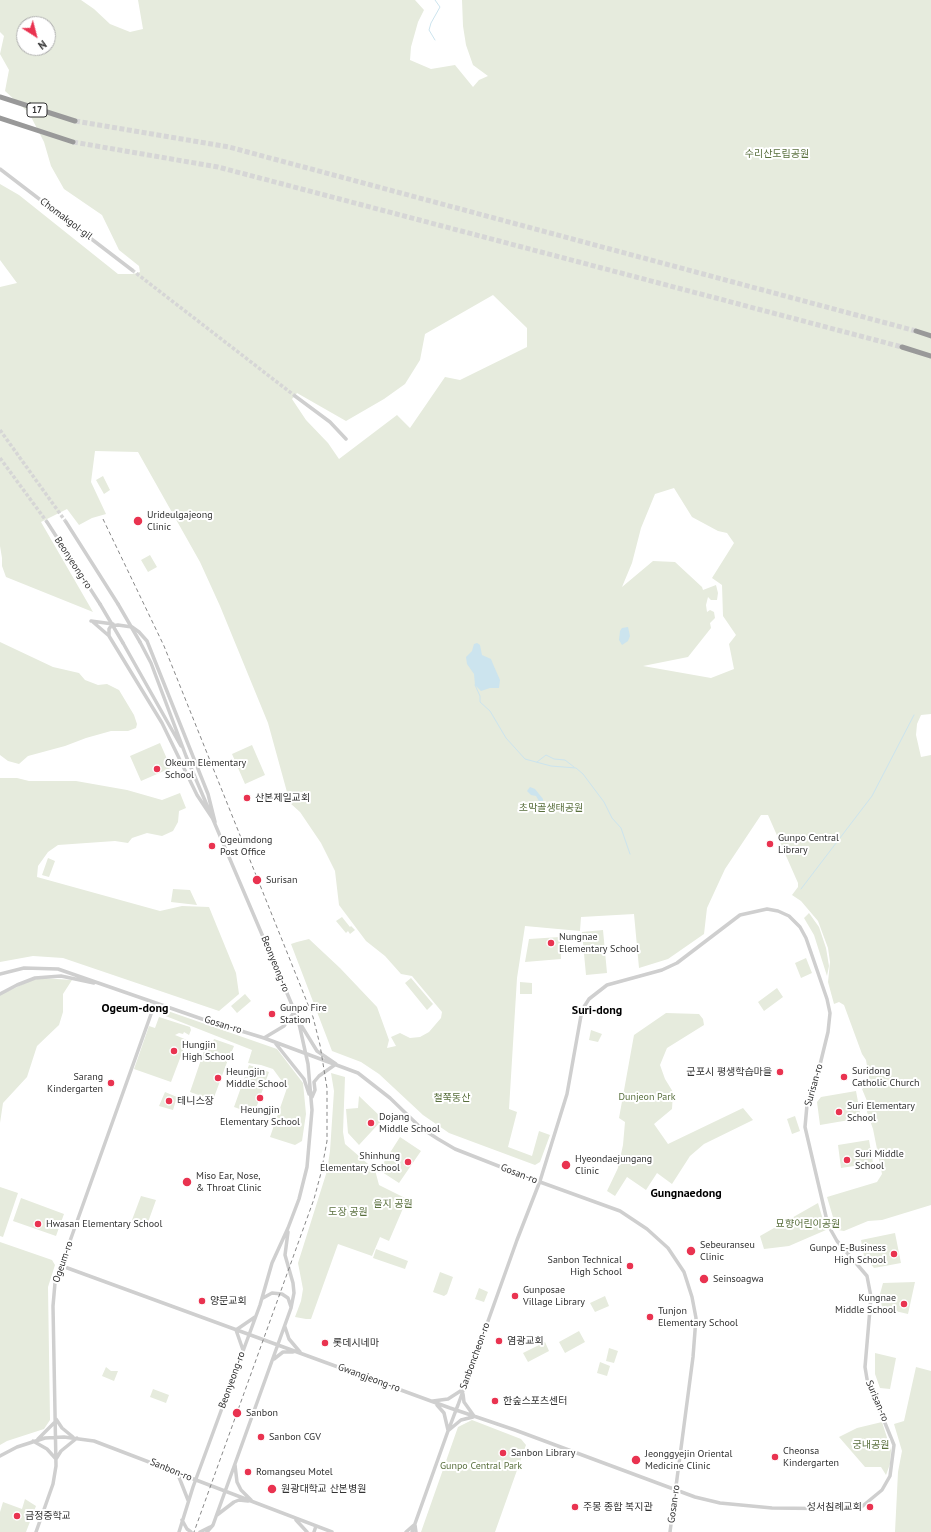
<!DOCTYPE html>
<meta charset="utf-8">
<style>
body{margin:0}
#map{position:relative;width:931px;height:1532px;overflow:hidden;background:#fff;font-family:"PT Sans",sans-serif}
canvas{display:block}
.north{position:absolute;left:16px;top:16px;width:40px;height:40px;box-sizing:border-box;background:#fff;border:1px solid #adadad;border-radius:50%;rotate:144deg;font-size:11px;font-weight:700;line-height:16px;text-align:center;color:#323232}
.north::after{content:'';display:block;margin:auto;width:14px;height:18px;background:#e93350;clip-path:polygon(50% 0,100% 100%,50% 72%,0 100%)}
</style>
<div id="map">
<canvas width="931" height="1532"></canvas>
<div class="north">N</div>
</div>
<script>
const g = document.querySelector('canvas').getContext('2d');
g.lineJoin = 'round';
function paint(path, color) { g.fillStyle = color; g.fill(path, 'evenodd'); }
const poly = rows => new Path2D(rows.map(r => 'M' + r).join(''));
function trace(path, color, width, dash) { g.strokeStyle = color; g.lineWidth = width; g.lineCap = dash ? 'butt' : 'round'; g.setLineDash(dash || []); g.stroke(path); }
function write(font, color, halo, rows, align = 'center') {
  g.font = font + ' "PT Sans","Noto Sans KR",sans-serif'; g.lineWidth = 4; g.setLineDash([]); g.textBaseline = 'middle'; g.strokeStyle = halo; g.fillStyle = color; for (const [text, x, y, turn = 0] of rows) {
    g.save(); g.translate(x, y); g.rotate((+turn || 0) * Math.PI / 180); g.textAlign = isNaN(turn) ? turn : align; if (halo) g.strokeText(text, 0, 0); g.fillText(text, 0, 0); g.restore();
  }
}
paint(poly([
 [0,0,81,0,94,9,110,24,130,32,143,29,138,0,415,0,424,10,418,22,411,47,410,60,431,69,455,65,473,87,479,80,488,76,473,65,466,45,463,26,462,0,931,0,931,714,921,715,917,724,916,735,921,757,931,755,931,1205,882,1220,868,1221,844,1231,838,1230,835,1224,827,1197,877,1182,882,1174,873,1129,867,1112,867,1101,862,1089,870,1083,866,1060,862,1054,844,1005,839,1002,834,1004,828,982,830,962,828,948,818,921,801,901,792,895,798,887,798,883,768,815,761,815,725,869,707,908,704,934,668,959,639,968,634,914,581,917,580,931,525,926,517,978,509,1109,517,1112,508,1147,532,1156,539,1131,550,1135,540,1162,535,1165,449,1133,423,1115,379,1074,361,1062,332,1051,291,944,297,942,309,939,340,968,377,1007,389,1040,387,1048,396,1046,391,1037,400,1033,410,1038,420,1037,429,1032,441,1018,442,1012,412,976,401,974,385,956,366,941,339,905,335,871,321,843,300,812,290,803,268,723,220,606,200,562,138,452,95,451,91,482,106,514,92,518,79,525,67,509,41,522,93,612,6,577,2,566,2,558,0,546,0,287,17,283,0,260,0,184,19,195,118,274,133,274,140,272,139,266,119,250,102,215,64,189,51,166,44,142,29,113,5,91,9,70,0,54,4,36,0,32],
 [24,24,48,24,48,48,24,48],
 [493,295,527,328,527,347,460,380,445,377,410,428,397,415,339,459,328,443,306,420,292,399,297,393,346,421,384,399,405,384,420,360,425,334],
 [674,488,692,517,718,531,727,533,734,543,712,578,722,585,723,616,736,635,729,644,734,669,711,678,643,666,688,657,711,628,710,623,715,618,714,612,710,610,707,612,706,605,708,597,711,600,717,600,718,593,716,585,703,590,702,587,675,562,653,561,622,587,632,563,641,528,655,494],
 [103,476,110,490,104,494,96,480],
 [150,555,157,567,148,572,141,560],
 [0,642,53,667,79,673,85,680,98,685,107,684,119,690,134,715,137,724,136,728,128,731,111,731,86,738,65,746,28,756,19,764,8,761,0,755],
 [160,743,171,768,141,781,130,756],
 [252,745,265,775,245,784,232,754],
 [0,778,17,778,29,781,76,781,127,790,162,800,180,793,186,808,179,811,178,822,173,831,162,836,147,833,132,838,128,843,115,841,58,845,48,852,38,866,37,877,160,911,182,906,209,907,236,973,239,994,219,1011,63,958,33,956,0,962],
 [48,858,55,861,49,877,42,875],
 [173,889,190,890,197,905,171,902],
 [809,913,819,927,826,948,829,966,827,976,814,935,804,918],
 [342,917,350,927,351,926,355,930,350,934,348,931,346,933,336,921],
 [603,930,607,973,586,975,582,932],
 [560,937,561,959,525,962,529,939],
 [806,958,812,973,801,978,795,963],
 [42,978,72,980,63,994,63,1012,59,1025,37,1046,27,1077,3,1103,0,1123,0,992,2,994,32,980],
 [411,978,433,1004,427,1010,405,983],
 [520,982,532,983,532,994,520,994],
 [777,988,783,997,764,1011,758,1002],
 [245,994,251,1001,237,1013,231,1006],
 [162,1009,277,1049,303,1083,306,1114,302,1141,295,1145,270,1137,287,1088,273,1069,261,1065,248,1063,252,1050,158,1013],
 [666,1013,699,1014,703,1019,704,1025,667,1048,660,1065,665,1079,673,1092,672,1109,654,1124,668,1144,743,1108,753,1120,704,1144,690,1156,672,1184,657,1173,646,1190,627,1177,615,1196,607,1191,618,1168,623,1145,625,1122,619,1118,634,1035],
 [159,1017,190,1027,191,1030,189,1035,184,1032,183,1034,179,1033,175,1035,187,1040,171,1082,134,1069,149,1026,155,1028],
 [591,1030,602,1034,598,1042,589,1040],
 [214,1039,234,1046,230,1056,210,1050],
 [205,1048,229,1057,213,1100,190,1092],
 [249,1065,269,1072,254,1114,234,1107],
 [331,1073,345,1077,343,1132,345,1144,375,1170,379,1185,407,1199,389,1241,380,1237,372,1256,338,1244,311,1319,306,1319,295,1317,301,1301,303,1289,298,1263,327,1171,330,1151,334,1091],
 [856,1091,861,1118,820,1125,817,1102,821,1097],
 [165,1092,177,1097,173,1110,159,1106],
 [359,1096,383,1119,359,1145,348,1133,346,1109,358,1108],
 [795,1116,800,1131,792,1134,787,1119],
 [400,1137,421,1151,399,1183,379,1170],
 [869,1140,873,1163,841,1168,838,1145],
 [0,1187,18,1193,3,1237,0,1236],
 [141,1196,156,1200,147,1225,132,1220],
 [21,1198,64,1214,56,1236,13,1221],
 [818,1203,826,1230,789,1246,764,1249,760,1236],
 [895,1233,901,1263,874,1268,864,1256,861,1240],
 [0,1242,52,1260,55,1265,48,1287,50,1420,44,1429,7,1441,0,1445],
 [376,1249,408,1261,405,1269,373,1258],
 [440,1272,453,1277,447,1294,444,1296,433,1292],
 [915,1282,908,1314,882,1308,880,1294,883,1283],
 [479,1288,488,1292,484,1302,475,1299],
 [605,1296,609,1306,595,1312,590,1303],
 [579,1331,585,1342,565,1353,559,1342],
 [545,1342,549,1351,528,1362,523,1353],
 [609,1348,618,1351,614,1363,606,1361],
 [875,1353,896,1358,890,1389,880,1388,875,1374],
 [600,1362,610,1366,607,1376,597,1373],
 [106,1367,111,1371,118,1371,114,1381,102,1376],
 [916,1367,931,1371,931,1532,895,1532,898,1472,902,1451,894,1424,904,1421],
 [153,1389,169,1395,166,1403,150,1397],
 [472,1420,521,1439,526,1445,495,1532,421,1532,458,1427],
 [882,1422,891,1450,890,1464,886,1475,881,1467,865,1467,839,1437,857,1428],
 [25,1499,36,1506,26,1532,0,1532,0,1512,3,1502,22,1509]
]), '#e6ebdd');
paint(poly([
 [628,627,630,636,628,641,622,645,619,640,620,631,622,628],
 [477,643,480,645,482,655,491,659,493,664,500,680,499,688,490,688,481,691,475,685,474,674,467,664,466,657,472,651,474,644],
 [530,787,535,789,543,799,543,812,540,811,537,806,539,801,536,796,531,795,527,791]
]), '#cce4ee');
trace(poly([
 [435,40,429,30,431,23,440,7,435,0],
 [475,685,480,696,480,702,490,711,506,738,525,759,551,766,576,768,583,774,604,802,612,818,621,828,630,854],
 [537,762,546,755,554,759,565,760,574,767],
 [801,889,872,796,914,715]
]), '#cce4ee', 1);
trace(poly([
 [132,270,295,396],
 [0,430,66,522],
 [0,458,47,522]
]), '#d6d6d6', 3.5, [3.5, 2]);
trace(poly([
 [75,121,229,147,916,331],
 [73,142,218,167,902,347]
]), '#d6d6d6', 5, [5, 2.5]);
trace(poly([
 [0,169,132,270],
 [295,396,330,422,346,439],
 [47,522,100,604],
 [66,522,118,604],
 [91,621,113,624],
 [93,622,108,635],
 [118,625,132,627,139,632,147,641,208,794,215,822,197,795,162,723,109,636,109,629,111,626,118,625],
 [140,642,151,663,186,756,298,1019,308,1064,312,1110,307,1167,299,1199,288,1228,272,1263,260,1305,193,1487,179,1532],
 [123,643,181,746],
 [0,974,24,968,58,969,202,1019,264,1038,358,1073,390,1098,421,1128,438,1139,455,1149,529,1178,620,1211,647,1229,668,1248,684,1272,692,1297,696,1318,693,1357,670,1532],
 [0,994,17,985,35,978,61,976,94,983],
 [301,1025,317,1051,336,1064,319,1076,314,1082,315,1090,312,1097],
 [264,1038,284,1026,295,1011],
 [276,1044,304,1079,309,1094],
 [62,1266,450,1408,456,1410,515,1430,695,1497,720,1503,772,1508,859,1509,882,1490,890,1476,894,1445,867,1379,865,1367,871,1297,867,1276,837,1241,828,1225,805,1127,807,1105,816,1081,828,1032,830,1013,827,999,806,938,800,927,789,916,778,911,767,909,740,915,677,963,662,970,607,985,589,999,582,1010,567,1094,540,1181,517,1240,458,1405,456,1410,453,1418,448,1431,412,1532],
 [263,1298,272,1293,282,1294,288,1298,291,1307],
 [285,1327,289,1339,300,1352],
 [243,1350,236,1330,255,1317],
 [274,1359,283,1352,293,1352],
 [463,1394,464,1402,474,1416],
 [433,1401,448,1399,462,1390],
 [437,1405,444,1413,448,1430],
 [56,1419,62,1428,73,1437],
 [449,1430,461,1420,473,1417],
 [38,1439,55,1422],
 [33,1441,47,1449,56,1459,61,1451,77,1438],
 [0,1456,17,1447,45,1438,64,1437,94,1441,332,1532],
 [235,1465,237,1482,241,1490,251,1500],
 [177,1472,188,1500],
 [217,1515,234,1502,239,1500,248,1501],
 [182,1520,187,1529,191,1532],
 [296,1520,307,1532],
 [415,1525,416,1532],
 [36,1532,53,1484,56,1466,53,1306,55,1283,155,1003],
 [200,1532,210,1527],
 [207,1532,213,1525,291,1308,294,1293,293,1283,285,1255,288,1232],
 [314,1532,316,1526],
 [406,1532,414,1525]
]), '#cfcfcf', 3.5);
trace(poly([
 [0,97,75,121],
 [0,118,73,142],
 [916,331,931,336],
 [902,347,931,356]
]), '#999', 5);
trace(poly([
 [103,519,164,646,313,1017,320,1045,327,1088,327,1141,321,1173,314,1199,194,1532]
]), '#878787', 1, [4, 3]);
trace(poly([
 [100,604,123,643],
 [118,604,140,642]
]), '#cfcfcf', 3.5);
for (const [x, y, r, color] of [
 [138,521,5,"#e93350"],
 [157,769,4,"#e93350"],
 [247,798,4,"#e93350"],
 [770,844,4,"#e93350"],
 [212,846,4,"#e93350"],
 [257,880,5,"#e93350"],
 [551,943,4,"#e93350"],
 [272,1014,4,"#e93350"],
 [174,1051,4,"#e93350"],
 [780,1072,4,"#e93350"],
 [844,1077,4,"#e93350"],
 [218,1078,4,"#e93350"],
 [111,1083,4,"#e93350"],
 [260,1098,4,"#e93350"],
 [169,1101,4,"#e93350"],
 [839,1112,4,"#e93350"],
 [371,1123,4,"#e93350"],
 [847,1160,4,"#e93350"],
 [408,1162,4,"#e93350"],
 [566,1165,5,"#e93350"],
 [187,1182,5,"#e93350"],
 [38,1224,4,"#e93350"],
 [691,1251,5,"#e93350"],
 [894,1254,4,"#e93350"],
 [630,1266,4,"#e93350"],
 [704,1279,5,"#e93350"],
 [515,1296,4,"#e93350"],
 [202,1301,4,"#e93350"],
 [904,1304,4,"#e93350"],
 [650,1317,4,"#e93350"],
 [499,1341,4,"#e93350"],
 [325,1343,4,"#e93350"],
 [495,1401,4,"#e93350"],
 [237,1413,5,"#e93350"],
 [261,1437,4,"#e93350"],
 [503,1453,4,"#e93350"],
 [775,1457,4,"#e93350"],
 [636,1460,5,"#e93350"],
 [248,1472,4,"#e93350"],
 [272,1489,5,"#e93350"],
 [575,1507,4,"#e93350"],
 [870,1507,4,"#e93350"],
 [17,1516,4,"#e93350"]
]) { const dot = new Path2D(); dot.arc(x, y, r, 0, 2 * Math.PI); g.fillStyle = color; g.fill(dot); trace(dot, '#fff', 1.5); }
for (const [x, y, w] of [
 [37,110,20]
]) { const box = new Path2D(); box.roundRect(x - w / 2, y - 7, w, 14, 3); g.fillStyle = '#fff'; g.fill(box); trace(box, '#323232', 1); }
write('bold 9px', '#323232', null, [
 ["17",37,110]
]);
write('10px', '#596f3d', '#fff', [
 ["수리산도립공원",777,154],
 ["초막골생태공원",551,808],
 ["Dunjeon Park",647,1097],
 ["철쭉동산",452,1098],
 ["을지 공원",393,1204],
 ["도장 공원",348,1212],
 ["묘향어린이공원",808,1224],
 ["궁내공원",871,1445],
 ["Gunpo Central Park",481,1466]
]);
write('10px', '#323232', '#fff', [
 ["Chomakgol-gil",66,219,37],
 ["Beonyeong-ro",73,563,57],
 ["Beonyeong-ro",275,964,68],
 ["Gosan-ro",223,1025,17],
 ["Surisan-ro",814,1085,-74],
 ["Gosan-ro",519,1174,21],
 ["Ogeum-ro",63,1262,-71],
 ["Sanboncheon-ro",475,1356,-70],
 ["Gwangjeong-ro",369,1378,20],
 ["Beonyeong-ro",232,1380,-70],
 ["Surisan-ro",877,1401,67],
 ["Sanbon-ro",171,1470,22],
 ["Gosan-ro",674,1504,-82]
]);
write('10px', '#323232', '#fff', [
 ["Urideulgajeong",147,515],
 ["Clinic",147,527],
 ["Okeum Elementary",165,763],
 ["School",165,775],
 ["산본제일교회",255,798],
 ["Gunpo Central",778,838],
 ["Library",778,850],
 ["Ogeumdong",220,840],
 ["Post Office",220,852],
 ["Surisan",266,880],
 ["Nungnae",559,937],
 ["Elementary School",559,949],
 ["Gunpo Fire",280,1008],
 ["Station",280,1020],
 ["Hungjin",182,1045],
 ["High School",182,1057],
 ["Suridong",852,1071],
 ["Catholic Church",852,1083],
 ["Heungjin",226,1072],
 ["Middle School",226,1084],
 ["군포시 평생학습마을",772,1072,"right"],
 ["Sarang",103,1077,"right"],
 ["Kindergarten",103,1089,"right"],
 ["테니스장",177,1101],
 ["Suri Elementary",847,1106],
 ["School",847,1118],
 ["Heungjin",260,1110,"center"],
 ["Elementary School",260,1122,"center"],
 ["Dojang",379,1117],
 ["Middle School",379,1129],
 ["Suri Middle",855,1154],
 ["School",855,1166],
 ["Shinhung",400,1156,"right"],
 ["Elementary School",400,1168,"right"],
 ["Hyeondaejungang",575,1159],
 ["Clinic",575,1171],
 ["Miso Ear, Nose,",196,1176],
 ["& Throat Clinic",196,1188],
 ["Hwasan Elementary School",46,1224],
 ["Sebeuranseu",700,1245],
 ["Clinic",700,1257],
 ["Gunpo E-Business",886,1248,"right"],
 ["High School",886,1260,"right"],
 ["Sanbon Technical",622,1260,"right"],
 ["High School",622,1272,"right"],
 ["Seinsoagwa",713,1279],
 ["Gunposae",523,1290],
 ["Village Library",523,1302],
 ["Kungnae",896,1298,"right"],
 ["Middle School",896,1310,"right"],
 ["양문교회",210,1301],
 ["Tunjon",658,1311],
 ["Elementary School",658,1323],
 ["염광교회",507,1341],
 ["롯데시네마",333,1343],
 ["한숲스포츠센터",503,1401],
 ["Sanbon",246,1413],
 ["Sanbon CGV",269,1437],
 ["Cheonsa",783,1451],
 ["Kindergarten",783,1463],
 ["Sanbon Library",511,1453],
 ["Jeonggyejin Oriental",645,1454],
 ["Medicine Clinic",645,1466],
 ["Romangseu Motel",256,1472],
 ["원광대학교 산본병원",281,1489],
 ["주몽 종합 복지관",583,1507],
 ["성서침례교회",862,1507,"right"],
 ["금정중학교",25,1516]
], 'left');
write('bold 12px', '#000', '#fff', [
 ["Ogeum-dong",135,1009],
 ["Suri-dong",597,1011],
 ["Gungnaedong",686,1194]
]);
</script>
